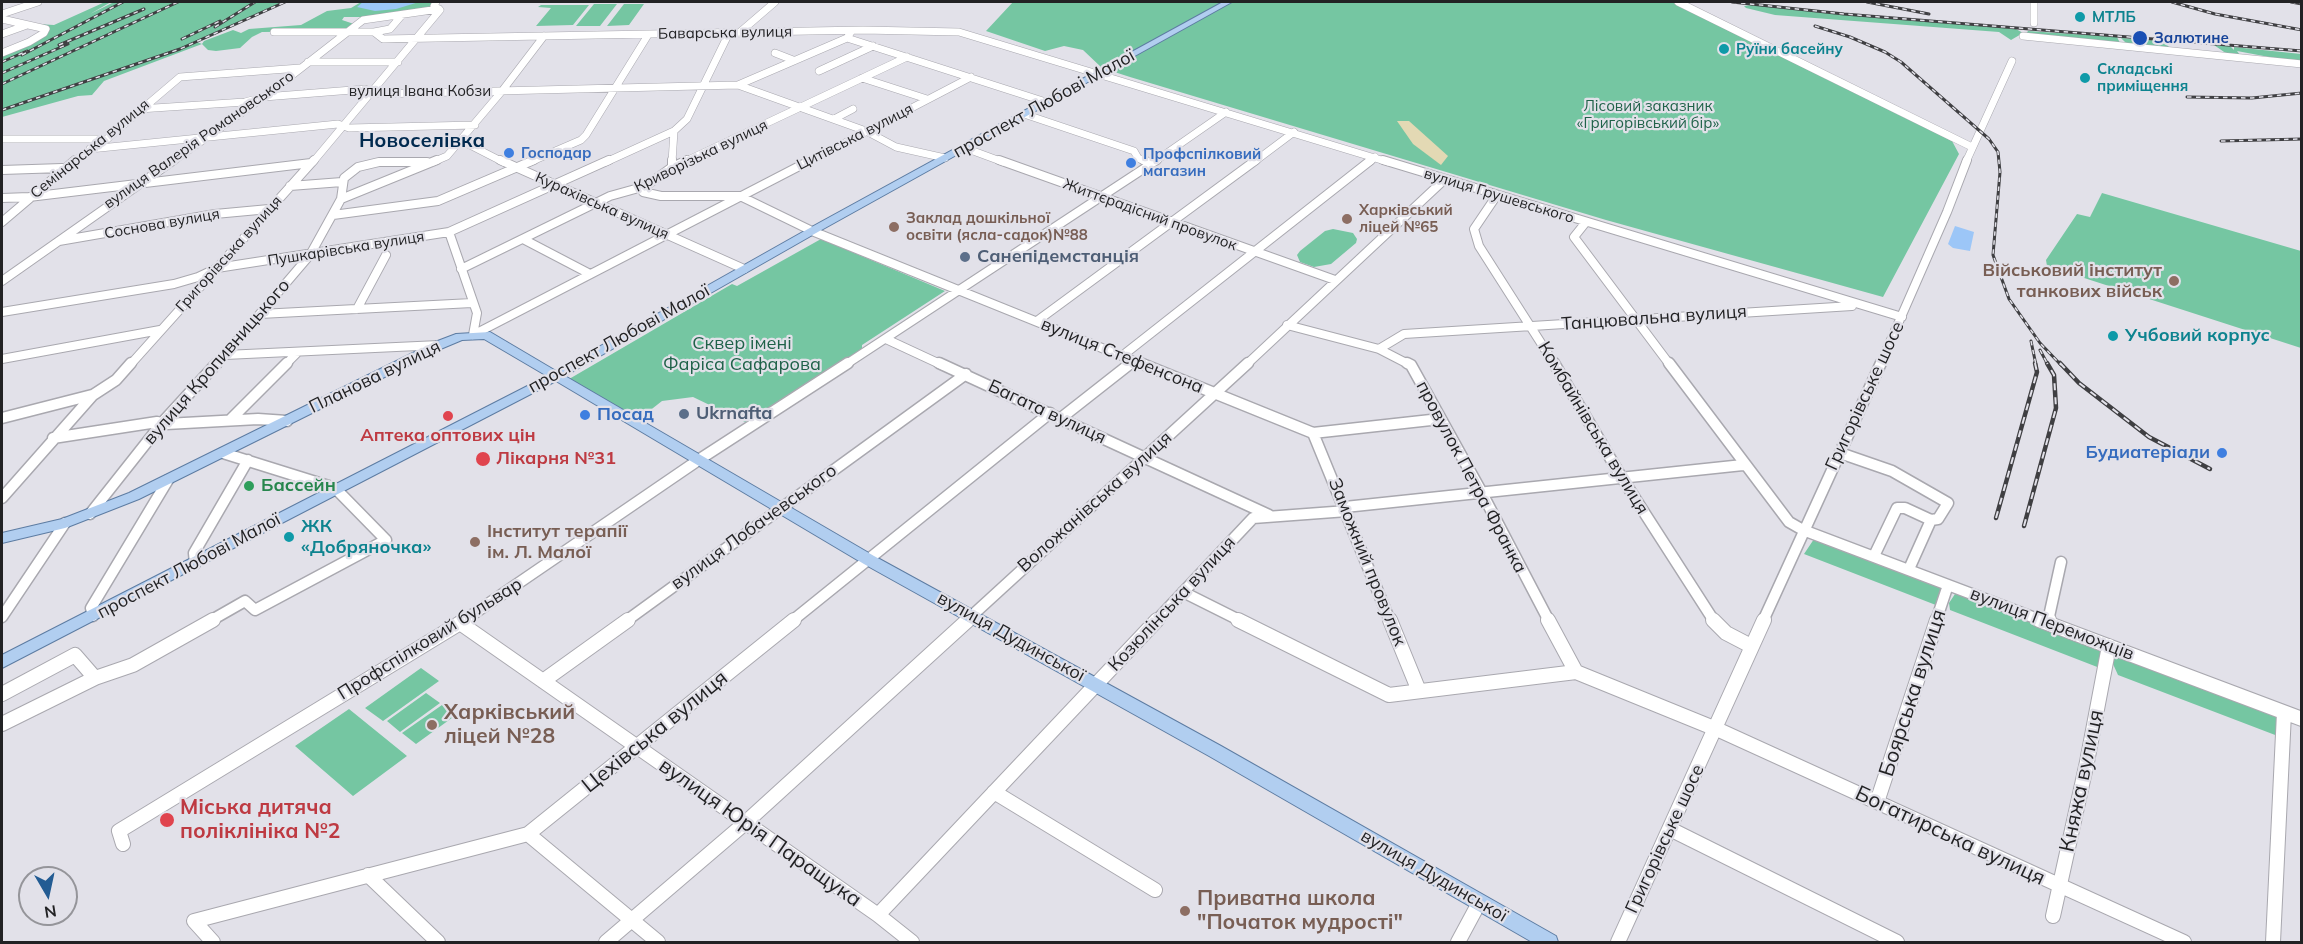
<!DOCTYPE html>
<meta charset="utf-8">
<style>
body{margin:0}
#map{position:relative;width:2303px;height:944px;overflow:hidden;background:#e2e1e9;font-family:Mulish,sans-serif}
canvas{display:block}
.frame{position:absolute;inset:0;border:3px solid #222224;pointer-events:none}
.north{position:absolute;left:18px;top:866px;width:60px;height:60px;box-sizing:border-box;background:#e2e1e9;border:2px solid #95959a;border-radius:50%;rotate:171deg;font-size:16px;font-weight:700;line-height:24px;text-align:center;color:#222224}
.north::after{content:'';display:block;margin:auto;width:21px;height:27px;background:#235c93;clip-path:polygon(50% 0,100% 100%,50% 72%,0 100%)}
</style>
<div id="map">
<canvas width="2303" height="944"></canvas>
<div class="frame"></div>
<div class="north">N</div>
</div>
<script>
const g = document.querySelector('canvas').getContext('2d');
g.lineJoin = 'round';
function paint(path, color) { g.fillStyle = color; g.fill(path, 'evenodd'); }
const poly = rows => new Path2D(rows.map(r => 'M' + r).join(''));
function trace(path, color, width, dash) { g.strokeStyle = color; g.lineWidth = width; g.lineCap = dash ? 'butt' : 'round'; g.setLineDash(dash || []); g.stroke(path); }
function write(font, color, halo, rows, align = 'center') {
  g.font = font + ' Mulish,sans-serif'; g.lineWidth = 4.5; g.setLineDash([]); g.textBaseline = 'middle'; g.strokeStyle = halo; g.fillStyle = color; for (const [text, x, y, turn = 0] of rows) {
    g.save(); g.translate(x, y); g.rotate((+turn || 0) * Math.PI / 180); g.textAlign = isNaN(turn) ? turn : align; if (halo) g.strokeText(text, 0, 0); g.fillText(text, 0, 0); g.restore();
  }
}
paint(poly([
 [105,2,111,2,90,14,114,2,284,2,197,42,202,44,204,41,233,30,241,33,249,29,301,25,327,11,351,8,361,2,433,2,430,8,389,17,344,17,342,20,357,25,353,31,262,32,252,37,240,48,216,51,208,50,202,44,104,81,92,95,78,96,2,117,2,53,44,33,37,24,54,25],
 [1013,2,1672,2,1952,141,1959,154,1883,297,1606,220,1130,77,1102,68,1083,50,1064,46,1045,51,986,31],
 [594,4,617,4,600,26,576,26],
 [624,4,644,4,629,25,607,26],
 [541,5,589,5,573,25,536,26,551,8,538,7],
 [1752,5,2016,29,2023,33,2011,40,1999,32,1775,15,1746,8,1744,6],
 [2028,31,2117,37,2120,43,2126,43,2121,38,2163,41,2172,50,2025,35],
 [2214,45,2230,46,2234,50,2234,47,2301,54,2301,63,2237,51,2240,55,2227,54],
 [2102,193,2301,251,2301,348,2047,266,2046,260,2077,214,2090,217],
 [1333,229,1353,233,1357,239,1356,243,1331,264,1314,267,1300,262,1297,255,1300,251,1325,231],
 [821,239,945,291,862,345,862,349,747,423,693,397,662,401,648,412,622,417,564,382,732,284,737,286],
 [1814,539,1948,585,1941,607,1804,554],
 [1964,591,2109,646,2105,670,1950,610,1949,603,1955,594],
 [2114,654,2284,719,2283,738,2118,675,2113,664],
 [421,668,439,681,383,721,365,708],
 [426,693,440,703,400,732,387,721],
 [442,705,456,715,416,744,402,733],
 [349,709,407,756,353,796,295,746]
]), '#75c6a2');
paint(poly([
 [1397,121,1409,121,1448,156,1441,165,1413,144]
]), '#e3d9b4');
paint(poly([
 [363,2,419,2,396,9,375,11,357,7],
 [1955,226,1974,232,1970,251,1953,248,1948,244]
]), '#9cc6f7');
const minorFar3 = poly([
 [1678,2,1972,147],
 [2034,2,2034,23],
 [2,14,38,2],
 [2,19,46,29],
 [274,32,374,32,383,39,863,30,959,32,1388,162],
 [374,32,390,29,402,15],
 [851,32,847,38,1046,102],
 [739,33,775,2],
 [2,34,27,25],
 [2023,36,2302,64],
 [2,53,29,42,44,33,46,29],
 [775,53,793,60],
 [308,62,398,62],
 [819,71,873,46],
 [862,78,927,99],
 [738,85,866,131,896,147,945,158],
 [139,109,245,102,264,97,365,89,378,94,738,85,847,38],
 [1024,114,1134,151,1138,158,1147,162],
 [834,119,853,109],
 [2,139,107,139],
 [462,141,503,162],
 [965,148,1003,162],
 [90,149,338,124,349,128,475,125],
 [73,162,107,139,180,77,300,68],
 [172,162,264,97,363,20,439,9],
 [313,162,440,10,434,6,436,2],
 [433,162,447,156,502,91,544,36],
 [530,162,581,140,586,135,648,35],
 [606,162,674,131],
 [672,162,674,131,687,119,729,33],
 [684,162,907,57],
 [808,162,971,77],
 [1154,162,1226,112],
 [1254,162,1294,132],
 [1369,162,1375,157],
 [1966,162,2012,61]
]);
const minorFar2 = poly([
 [500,160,744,269],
 [999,160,1335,280],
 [1143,160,1151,163],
 [1383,160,1902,317],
 [672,167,672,160],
 [2,170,62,168],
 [290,186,342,182],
 [646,186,643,192,661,196,740,196,812,231,1144,365],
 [1497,195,1474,229,1479,246,1555,365],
 [2,198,29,197,311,163],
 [341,199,344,178,358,167,379,162,427,162],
 [333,215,438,201,534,160],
 [2,222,75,160],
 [1586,222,1574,237,1670,365],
 [449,232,477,313,473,335],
 [523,239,590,274],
 [59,241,215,214,269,209],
 [461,269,610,196,646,186,672,167,687,160],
 [2,281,174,160],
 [357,309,386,255],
 [2,312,174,284,198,277,217,268,449,232,609,160],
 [260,314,472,303],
 [1037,321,1256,160],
 [1287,325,1379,349,1410,365],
 [473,335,811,160],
 [886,339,942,365],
 [1379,349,1404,334,1852,306],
 [225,355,439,345],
 [1122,356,1371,160],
 [2,359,160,330],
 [130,365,314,160],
 [216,365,310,255,341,199,437,160],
 [285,365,298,352],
 [845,365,1157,160],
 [1129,365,1134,361],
 [1246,365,1445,179],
 [1880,365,1947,212,1967,160]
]);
const minorFar1 = poly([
 [939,363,1269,515],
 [1140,363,1313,433,1440,419],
 [1407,363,1411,365,1482,493,1549,621],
 [1554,363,1622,478,1714,621],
 [1669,363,1789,522,1803,530,2043,621],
 [2,418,92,395],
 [1061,418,1131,363],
 [230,420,287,363],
 [1313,433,1390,621],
 [53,438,157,422,166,424,258,419,287,421],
 [1840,453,1892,471,1948,503,1938,519,1931,520,1909,569],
 [2,498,93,395,116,380,131,363],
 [1345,507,1743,465],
 [90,514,162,423,217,363],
 [1874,556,1897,508,1905,508,1931,520],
 [195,564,194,553,248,460],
 [1183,592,1241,621],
 [93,616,91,608,168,480],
 [2,617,65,523],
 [210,621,245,601,255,610,386,540,335,488,223,453],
 [463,621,700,459,848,363],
 [626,621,966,374],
 [792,621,1050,413],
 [966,621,1248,363],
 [1156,621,1253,518,1347,511],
 [1763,621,1881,363],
 [1936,621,1948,585],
 [2048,621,2061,562]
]);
const minor = poly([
 [1238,620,1389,695,1576,672,1721,731,2184,942],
 [1390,620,1419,691],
 [1548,620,1576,672],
 [1713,620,1726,633,1751,646],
 [2039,620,2302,719],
 [460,623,878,915,912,942],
 [2048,623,2049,620],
 [543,681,628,620],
 [2,694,75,655,95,678],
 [2,724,95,678,133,665,213,620],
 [994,792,1155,890],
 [1877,802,1937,620],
 [1670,829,1897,942],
 [528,834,658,942],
 [123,844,119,831,465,620],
 [368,875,438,942],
 [878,915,1157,620],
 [2053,916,2087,762,2109,646],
 [213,942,194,921,528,834,794,620],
 [606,942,744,824,968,620],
 [1458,942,1479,903],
 [1618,942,1764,620],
 [2273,942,2284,713]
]);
const major = poly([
 [1223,2,1232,2,816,233,565,376,874,556,1221,746,1556,936,1558,942,1532,942,1209,756,864,564,556,381,2,668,2,655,547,376,484,339,462,340,443,348,139,499,65,528,2,543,2,533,62,519,129,493,435,342,456,334,490,332,556,371,808,229,1223,2]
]);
trace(minorFar3, '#a9a8af', 8);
trace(minorFar2, '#a9a8af', 10);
trace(minorFar1, '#a9a8af', 13);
trace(minor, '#a9a8af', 16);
trace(major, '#5d7ca2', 2);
trace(minorFar3, '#fff', 7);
trace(minorFar2, '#fff', 8);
trace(minorFar1, '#fff', 10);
trace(minor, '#fff', 14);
paint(major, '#b1cef0');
const railFar1 = poly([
 [1732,2,1844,14,2302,51],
 [1867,2,1929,14],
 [2172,2,2215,14,2302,30],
 [2291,2,2302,4],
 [1815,26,1850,37,1885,52,1901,62,1989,139,1998,152,2000,172,1993,255,2009,299,2040,343,2061,365],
 [215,27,255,2],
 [182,39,220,21],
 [59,45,144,9],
 [22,55,123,2],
 [2,62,27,51],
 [2,73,68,44],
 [2,84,178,2],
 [2187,97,2252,98,2302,93],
 [2,110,180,49,285,2],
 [2221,141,2302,139],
 [2031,341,2036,365],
 [2040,350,2048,365]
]);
const rail = poly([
 [2060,363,2079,383,2149,437,2210,469],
 [1996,518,2037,372,2035,363],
 [2024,526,2056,408,2054,375,2047,363]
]);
trace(railFar1, '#3f3f42', 3);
trace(rail, '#3f3f42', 4.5);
trace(railFar1, '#e2e1e9', 1.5, [4.5]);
trace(rail, '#e2e1e9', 2, [7]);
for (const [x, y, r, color] of [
 [2080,17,6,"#0f9aa8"],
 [2140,38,8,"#1a4fb4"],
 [1724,49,6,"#0f9aa8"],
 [2085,78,6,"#0f9aa8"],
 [509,153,6,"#3f7fe0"],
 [1131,163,6,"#3f7fe0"],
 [1347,219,6,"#8d6e63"],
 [894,227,6,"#8d6e63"],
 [965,257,6,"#5c6f8a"],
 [2174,281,6,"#8d6e63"],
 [2113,336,6,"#0f9aa8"],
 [684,414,6,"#5c6f8a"],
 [585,415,6,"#3f7fe0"],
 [448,416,6,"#e0444e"],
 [2222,453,6,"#3f7fe0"],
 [483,459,8,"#e0444e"],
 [249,486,6,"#2e9e5b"],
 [289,537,6,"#0f9aa8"],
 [475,542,6,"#8d6e63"],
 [432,725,6,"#8d6e63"],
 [167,820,8,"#e0444e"],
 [1185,911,6,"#8d6e63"]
]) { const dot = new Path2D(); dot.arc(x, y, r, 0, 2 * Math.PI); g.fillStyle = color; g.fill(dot); trace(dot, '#e2e1e9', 2); }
write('bold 15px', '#0d838f', '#e2e1e9', [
 ["МТЛБ",2092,17],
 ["Руїни басейну",1736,49],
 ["Складські",2097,69],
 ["приміщення",2097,86]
], 'left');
write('15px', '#222224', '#e2e1e9', [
 ["Баварська вулиця",725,33,-1],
 ["вулиця Івана Кобзи",420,91],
 ["Цитівська вулиця",855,137,-27],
 ["вулиця Валерія Романовського",199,140,-35],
 ["Семінарська вулиця",90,149,-39],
 ["Криворізька вулиця",701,156,-26],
 ["вулиця Грушевського",1499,196,17],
 ["Курахівська вулиця",602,206,24],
 ["Життєрадісний провулок",1150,215,20],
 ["Соснова вулиця",162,224,-10],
 ["Пушкарівська вулиця",346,249,-9],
 ["Григорівська вулиця",229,254,-48]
]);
write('bold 15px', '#164399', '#e2e1e9', [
 ["Залютине",2154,38]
], 'left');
write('15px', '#1f6249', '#e2e1e9', [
 ["Лісовий заказник",1648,106],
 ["«Григорівський бір»",1648,123]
]);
write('bold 15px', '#366cbe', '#e2e1e9', [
 ["Господар",521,153],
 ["Профспілковий",1143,154],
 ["магазин",1143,171]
], 'left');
write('bold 15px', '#785e54', '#e2e1e9', [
 ["Харківський",1359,210],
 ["ліцей №65",1359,227],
 ["Заклад дошкільної",906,218],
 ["освіти (ясла-садок)№88",906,235]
], 'left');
write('18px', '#222224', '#e2e1e9', [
 ["проспект Любові Малої",1044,104,-29],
 ["Танцювальна вулиця",1654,318,-4],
 ["проспект Любові Малої",619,339,-29],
 ["вулиця Стефенсона",1122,356,22],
 ["вулиця Кропивницького",217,362,-49],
 ["Планова вулиця",375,377,-26],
 ["Григорівське шосе",1865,396,-65],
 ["Багата вулиця",1047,412,25],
 ["Комбайнівська вулиця",1593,428,59],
 ["провулок Петра Франка",1471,477,62],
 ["Воложанівська вулиця",1095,502,-42],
 ["вулиця Лобачевського",754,527,-36],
 ["Заможний провулок",1367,562,68],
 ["проспект Любові Малої",189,566,-28],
 ["Козюлінська вулиця",1172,604,-47],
 ["вулиця Переможців",2052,624,21],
 ["вулиця Дудинської",1011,637,29],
 ["Профспілковий бульвар",430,639,-32],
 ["Григорівське шосе",1665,839,-65],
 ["вулиця Дудинської",1434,876,30]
]);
write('bold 18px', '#4e5e75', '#e2e1e9', [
 ["Санепідемстанція",977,257],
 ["Ukrnafta",696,414]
], 'left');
write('bold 18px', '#785e54', '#e2e1e9', [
 ["Військовий інститут",2162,271],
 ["танкових військ",2162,292],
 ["Інститут терапії",487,532,"left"],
 ["ім. Л. Малої",487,553,"left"]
], 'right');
write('bold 18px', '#0d838f', '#e2e1e9', [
 ["Учбовий корпус",2125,336],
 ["ЖК",301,527],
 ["«Добряночка»",301,548]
], 'left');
write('18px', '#1f6249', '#e2e1e9', [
 ["Сквер імені",742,344],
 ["Фаріса Сафарова",742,365]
]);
write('bold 18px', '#366cbe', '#e2e1e9', [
 ["Посад",597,415],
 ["Будиатеріали",2210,453,"right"]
], 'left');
write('bold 18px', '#be3a42', '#e2e1e9', [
 ["Аптека оптових цін",448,436],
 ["Лікарня №31",496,459,"left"]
]);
write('bold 18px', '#27864d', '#e2e1e9', [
 ["Бассейн",261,486]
], 'left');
write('bold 20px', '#012a4f', '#e2e1e9', [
 ["Новоселівка",422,141]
]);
write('21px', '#222224', '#e2e1e9', [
 ["Боярська вулиця",1913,693,-72],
 ["Цехівська вулиця",655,732,-39],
 ["Княжа вулиця",2082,781,-78],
 ["вулиця Юрія Паращука",760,833,35],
 ["Богатирська вулиця",1950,836,25]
]);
write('bold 21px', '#785e54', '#e2e1e9', [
 ["Харківський",444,713],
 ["ліцей №28",444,737],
 ["Приватна школа",1197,899],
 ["\"Початок мудрості\"",1197,923]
], 'left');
write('bold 21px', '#be3a42', '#e2e1e9', [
 ["Міська дитяча",180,808],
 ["поліклініка №2",180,832]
], 'left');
</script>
